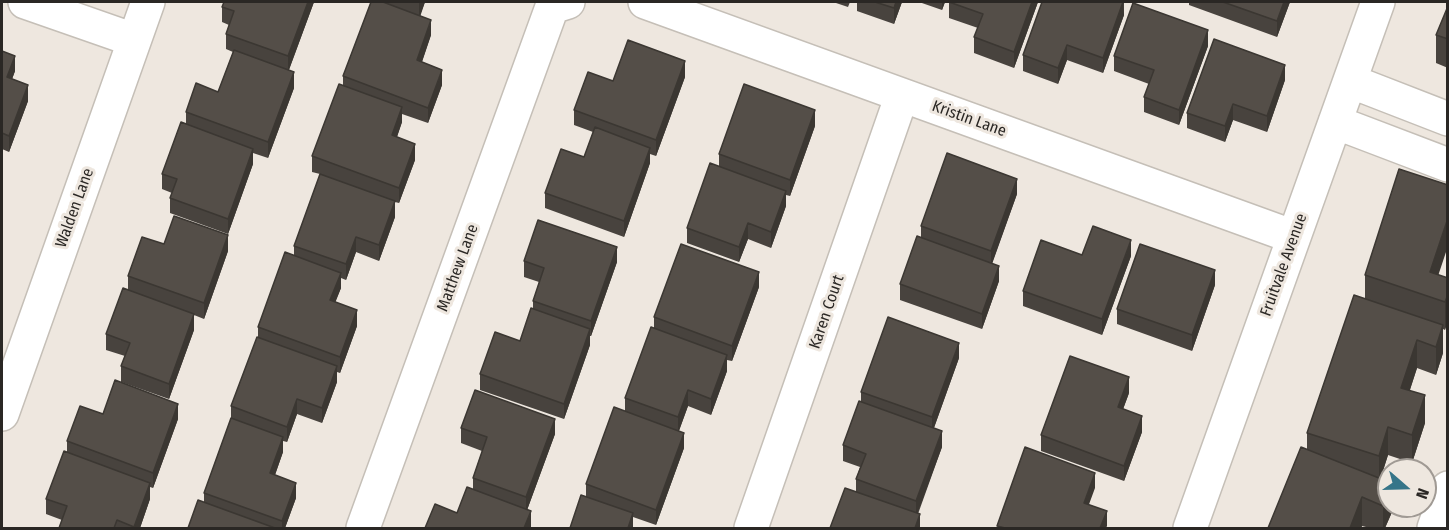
<!DOCTYPE html>
<style>
body{margin:0}
#map{position:relative;width:1449px;height:530px;overflow:hidden;background:#eee7df;font-family:"Fira Sans Condensed",sans-serif}
canvas{display:block}
.frame{position:absolute;inset:0;border:3px solid #2a2724;pointer-events:none}
.north{position:absolute;left:1377px;top:458px;width:60px;height:60px;box-sizing:border-box;background:#eee7df;border:2px solid #a09a94;border-radius:50%;rotate:110deg;font-size:16px;font-weight:700;line-height:24px;text-align:center;color:#2a2724}
.north::after{content:'';display:block;margin:auto;width:21px;height:27px;background:#367589;clip-path:polygon(50% 0,100% 100%,50% 72%,0 100%)}
</style>
<div id="map">
<canvas width="1449" height="530"></canvas>
<div class="frame"></div>
<div class="north">N</div>
</div>
<script>
const g = document.querySelector('canvas').getContext('2d');
g.lineJoin = 'round';
const poly = rows => new Path2D(rows.map(r => 'M' + r).join(''));
function trace(path, color, width, dash) { g.strokeStyle = color; g.lineWidth = width; g.lineCap = dash ? 'butt' : 'round'; g.setLineDash(dash || []); g.stroke(path); }
function paint(path, color) { g.fillStyle = color; g.fill(path, 'evenodd'); }
function write(font, color, halo, rows, align = 'center') {
  g.font = font + ' "Fira Sans Condensed",sans-serif'; g.lineWidth = 6; g.setLineDash([]); g.textBaseline = 'middle'; g.strokeStyle = halo; g.fillStyle = color; for (const [text, x, y, turn = 0] of rows) {
    g.save(); g.translate(x, y); g.rotate((+turn || 0) * Math.PI / 180); g.textAlign = isNaN(turn) ? turn : align; if (halo) g.strokeText(text, 0, 0); g.fillText(text, 0, 0); g.restore();
  }
}
const minor = poly([
 [25,2,134,40],
 [645,2,1294,237],
 [1350,81,1448,119],
 [1335,122,1448,165],
 [2,414,148,2],
 [363,528,552,7,568,2],
 [751,528,902,95],
 [1190,528,1378,2],
 [1434,528,1448,488]
]);
trace(minor, '#c5bfb7', 36);
trace(minor, '#fff', 33);
paint(poly([
 [224,2,314,2,289,70,294,88,268,158,253,153,253,164,228,234,170,213,170,198,172,193,162,189,162,174,186,124,186,112,218,92,233,52,226,49,226,34,229,25,222,22,222,7],
 [371,2,425,2,420,15,431,35,422,62,442,85,428,123,402,114,402,122,397,137,415,160,399,203,395,202,395,217,379,261,356,252,346,280,341,278,341,288,335,302,357,326,340,373,337,372,337,382,322,423,297,414,287,442,283,441,283,452,275,475,296,498,285,528,188,528,204,503,204,493,231,418,231,406,258,337,258,327,294,256,294,246,320,174,312,172,312,156,343,85,343,76],
 [833,2,850,2,848,7],
 [857,2,902,2,894,24,857,11],
 [919,2,945,2,942,10],
 [949,2,1038,2,1014,68,974,53,974,37,978,28,949,18],
 [1124,2,1124,15,1103,73,1067,60,1058,84,1023,71,1023,55],
 [1189,2,1290,2,1277,37,1189,5],
 [1448,6,1448,68,1436,63,1436,35],
 [1208,46,1179,125,1144,112,1144,97,1149,84,1114,71,1114,56],
 [2,51,15,71,12,79,28,101,9,152,2,149],
 [685,77,656,156,650,154,650,163,624,237,545,208,545,193,584,157,593,132,574,125,574,110,613,81],
 [1285,80,1267,132,1233,120,1225,142,1187,128,1187,113],
 [815,126,790,196,786,195,786,206,771,248,748,239,739,262,687,243,687,228,719,166,719,154],
 [1017,194,992,263,999,281,982,329,900,300,900,284,921,237,921,226],
 [228,251,204,319,194,315,194,330,169,399,121,382,121,366,125,356,106,350,106,334,128,290,128,276],
 [1131,256,1102,335,1023,306,1023,291],
 [524,261,617,262,591,336,590,336,590,345,564,419,480,390,480,374,520,341,533,309,533,301,539,282,524,277],
 [1365,275,1438,275,1448,278,1445,330,1443,329,1443,353,1436,375,1417,368,1410,390,1425,423,1412,463,1388,455,1380,479,1392,506,1392,512,1385,528,1370,528,1362,526,1361,528,1268,528,1307,450,1307,433,1365,299],
 [1215,285,1192,351,1117,324,1117,309],
 [759,287,732,361,727,360,727,371,711,415,688,406,679,431,684,448,656,525,633,517,633,528,570,528,586,496,586,484,625,411,625,398,654,329,654,317],
 [959,358,934,428,942,447,918,514,920,528,856,492,856,479,860,467,843,461,843,445,861,402,861,392],
 [1129,393,1123,409,1142,432,1124,481,1041,451,1041,435],
 [103,414,178,419,153,488,150,487,150,499,140,528,59,528,62,520,46,514,46,499,67,453,67,441],
 [461,428,555,434,527,510,531,527,457,513,473,489,473,478,482,451,461,443]
]), '#48433e');
paint(poly([
 [308,2,314,2,288,72,288,56],
 [419,2,425,2,419,20],
 [896,2,902,2,894,24,894,8],
 [942,2,945,2,942,10],
 [1032,2,1038,2,1014,68,1014,52],
 [1123,2,1124,15,1103,73,1103,58],
 [1284,2,1290,2,1277,37,1277,21],
 [431,20,431,35,417,76,417,60],
 [1208,30,1208,46,1179,125,1179,110],
 [1067,45,1067,60,1058,84,1058,68],
 [15,56,15,71,7,93,7,77],
 [685,61,685,77,656,156,656,140],
 [1285,65,1285,80,1267,132,1267,116],
 [442,70,442,85,428,123,428,108],
 [294,72,294,88,268,158,268,142],
 [28,85,28,101,9,152,9,136],
 [1233,104,1233,120,1225,142,1225,126],
 [402,107,402,122,392,151,392,135],
 [815,110,815,126,790,196,790,180],
 [415,144,415,160,399,203,399,188],
 [650,148,650,163,624,237,624,221],
 [253,149,253,164,228,234,228,219],
 [1017,179,1017,194,991,267,991,251],
 [786,191,786,206,771,248,771,232],
 [395,201,395,217,379,261,379,245],
 [1448,218,1448,246,1431,297,1430,272],
 [748,223,748,239,739,262,739,247],
 [228,235,228,251,204,319,204,303],
 [356,237,356,252,346,280,346,264],
 [1131,240,1131,256,1102,335,1102,319],
 [617,247,617,262,591,336,591,321],
 [999,266,999,281,982,329,982,314],
 [1215,270,1215,285,1192,351,1192,335],
 [759,272,759,287,732,361,732,346],
 [341,273,341,288,330,316,330,300],
 [1448,294,1448,322,1445,330,1445,302],
 [357,310,357,326,340,373,340,357],
 [194,314,194,330,169,399,169,384],
 [1443,325,1443,353,1436,375,1436,347],
 [590,329,590,345,564,419,564,404],
 [1417,340,1417,368,1401,416,1401,388],
 [959,343,959,358,932,433,932,417],
 [727,355,727,371,711,415,711,399],
 [337,366,337,382,322,423,322,408],
 [1129,377,1129,393,1118,423,1118,407],
 [688,390,688,406,678,433,678,417],
 [1425,395,1425,423,1412,463,1412,435],
 [297,399,297,414,287,442,287,427],
 [178,404,178,419,153,488,153,473],
 [1142,416,1142,432,1124,481,1124,466],
 [555,419,555,434,526,513,526,497],
 [1388,427,1388,455,1379,484,1379,456],
 [942,431,942,447,916,517,916,501],
 [684,433,684,448,656,525,656,510],
 [283,437,283,452,270,489,270,473],
 [1095,473,1095,488,1084,518,1084,503],
 [150,483,150,499,140,528,134,528],
 [296,483,296,498,285,528,282,528,282,521],
 [1389,491,1389,506,1392,506,1392,512,1385,528,1383,528,1383,506],
 [1362,497,1362,526,1361,528,1350,528],
 [531,511,531,527,530,528,524,528],
 [1107,511,1107,526,1106,528,1100,528],
 [633,513,633,528,628,528],
 [920,514,920,528,915,528]
]), '#3b3732');
const building = poly([
 [224,2,308,2,288,56,226,34,234,11,222,7,224,2],
 [371,2,383,2,431,20,417,60,442,70,428,108,343,76,371,2],
 [875,2,896,2,894,8,875,2],
 [949,2,1032,2,1014,52,974,37,983,14,949,2],
 [1042,2,1123,2,1103,58,1067,45,1058,68,1023,55,1042,2],
 [1223,2,1284,2,1277,21,1223,2],
 [1133,3,1208,30,1179,110,1144,97,1154,70,1114,56,1133,3],
 [1448,6,1448,39,1436,35,1448,6],
 [1214,39,1285,65,1267,116,1233,104,1225,126,1187,113,1214,39],
 [628,40,685,61,656,140,574,110,588,72,613,81,628,40],
 [234,50,294,72,268,142,186,112,196,83,218,92,234,50],
 [2,51,15,56,7,77,28,85,9,136,2,133,2,51],
 [339,84,402,107,392,135,415,144,399,188,312,156,339,84],
 [744,84,815,110,790,180,719,154,744,84],
 [181,122,253,149,228,219,170,198,177,179,162,174,181,122],
 [595,127,650,148,624,221,545,193,561,149,584,157,595,127],
 [947,153,1017,179,991,251,921,226,947,153],
 [710,163,786,191,771,232,748,223,739,247,687,228,710,163],
 [1399,169,1448,185,1448,218,1430,272,1448,278,1448,294,1445,302,1365,275,1399,169],
 [320,174,395,201,379,245,356,237,346,264,294,246,320,174],
 [174,216,228,235,204,303,128,276,142,237,164,244,174,216],
 [538,220,617,247,591,321,533,301,544,268,524,261,538,220],
 [1093,226,1131,240,1102,319,1023,291,1041,240,1082,255,1093,226],
 [917,236,999,266,982,314,900,284,917,236],
 [681,244,759,272,732,346,654,317,681,244],
 [1140,244,1215,270,1192,335,1117,309,1140,244],
 [285,252,341,273,330,300,357,310,340,357,258,327,285,252],
 [123,288,194,314,169,384,121,366,130,343,106,334,123,288],
 [1354,295,1443,325,1436,347,1417,340,1401,388,1425,395,1412,435,1388,427,1379,456,1307,433,1354,295],
 [531,308,590,329,564,404,480,374,495,332,520,341,531,308],
 [888,317,959,343,932,417,861,392,888,317],
 [651,327,727,355,711,399,688,390,678,417,625,398,651,327],
 [257,337,337,366,322,408,297,399,287,427,231,406,257,337],
 [1070,356,1129,377,1118,407,1142,416,1124,466,1041,435,1070,356],
 [115,380,178,404,153,473,67,441,80,406,103,414,115,380],
 [475,390,555,419,526,497,473,478,487,437,461,428,475,390],
 [859,401,942,431,916,501,856,479,866,454,843,445,859,401],
 [614,407,684,433,656,510,586,484,614,407],
 [231,418,283,437,270,473,296,483,282,521,204,493,231,418],
 [1025,447,1095,473,1084,503,1107,511,1100,528,1005,528,997,526,1025,447],
 [1301,447,1389,482,1389,491,1383,506,1362,497,1350,528,1268,528,1301,447],
 [64,451,150,483,134,527,117,520,114,528,59,528,67,506,46,499,64,451],
 [467,487,531,511,524,528,425,528,435,504,457,513,467,487],
 [845,488,920,514,915,528,830,528,845,488],
 [581,495,633,513,628,528,570,528,581,495],
 [198,500,275,528,188,528,198,500]
]);
paint(building, '#544e48');
trace(building, '#3b3732', 1.5);
write('16px', '#2a2724', '#eee7df', [
 ["Kristin Lane",969,119,20],
 ["Walden Lane",75,208,-70],
 ["Fruitvale Avenue",1284,265,-70],
 ["Matthew Lane",458,268,-70],
 ["Karen Court",827,312,-71]
]);
</script>
